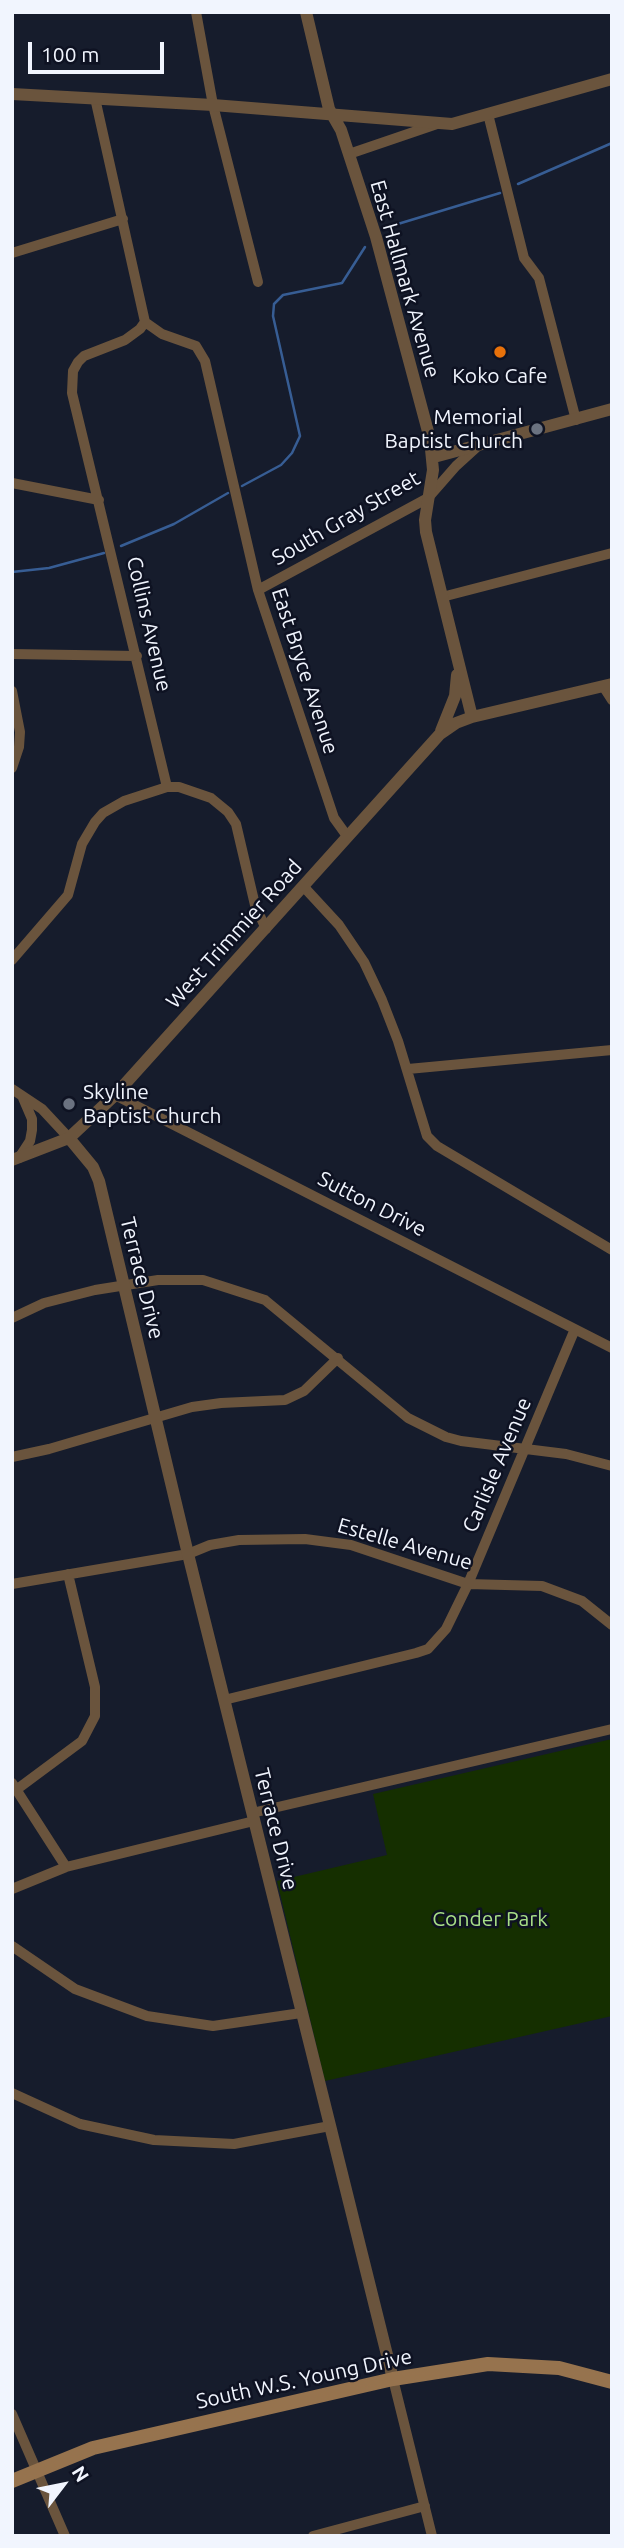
<!DOCTYPE html>
<style>
body{margin:0}
#map{position:relative;width:624px;height:2548px;overflow:hidden;background:#161c2c;font-family:Ubuntu,sans-serif}
canvas{display:block}
.frame{position:absolute;inset:0;border:14px solid #f1f5fe;pointer-events:none}
.north{position:absolute;left:28px;top:2450px;width:70px;height:70px;-webkit-text-stroke:5px #0e1222;paint-order:stroke;rotate:58deg;font-size:19px;font-weight:700;line-height:28px;text-align:center;color:#f1f5fe}
.north::after{content:'';display:block;margin:auto;width:24px;height:32px;background:#f1f5fe;clip-path:polygon(50% 0,100% 100%,50% 72%,0 100%)}
.scale{position:absolute;left:28px;top:42px;width:136px;height:32px;box-sizing:border-box;border:4px solid #f1f5fe;border-top:0;padding-left:9px;font-size:21px;line-height:24px;white-space:nowrap;color:#f1f5fe;-webkit-text-stroke:5px #0e1222;paint-order:stroke}
</style>
<div id="map">
<canvas width="624" height="2548"></canvas>
<div class="frame"></div>
<div class="north">N</div>
<div class="scale">100 m</div>
</div>
<script>
const g = document.querySelector('canvas').getContext('2d');
g.lineJoin = 'round';
function paint(path, color) { g.fillStyle = color; g.fill(path, 'evenodd'); }
const poly = rows => new Path2D(rows.map(r => 'M' + r).join(''));
function trace(path, color, width, dash) { g.strokeStyle = color; g.lineWidth = width; g.lineCap = dash ? 'butt' : 'round'; g.setLineDash(dash || []); g.stroke(path); }
function write(font, color, halo, rows, align = 'center') {
  g.font = font + ' Ubuntu,sans-serif'; g.lineWidth = 5; g.setLineDash([]); g.textBaseline = 'middle'; g.strokeStyle = halo; g.fillStyle = color; for (const [text, x, y, turn = 0] of rows) {
    g.save(); g.translate(x, y); g.rotate((+turn || 0) * Math.PI / 180); g.textAlign = isNaN(turn) ? turn : align; if (halo) g.strokeText(text, 0, 0); g.fillText(text, 0, 0); g.restore();
  }
}
paint(poly([
 [612,1739,612,2016,325,2081,277,1881,387,1855,373,1794]
]), '#152f00');
trace(poly([
 [518,184,612,143],
 [388,227,500,193],
 [242,486,281,465,292,453,300,436,273,316,274,304,283,295,342,283,365,247],
 [121,546,174,524,228,493],
 [12,572,49,568,104,553]
]), '#375d94', 2.5);
trace(poly([
 [196,12,213,105,258,282],
 [95,98,145,322,162,334,196,346,205,361,258,590,334,818,347,836],
 [488,114,524,258,539,278,576,420],
 [349,154,437,124],
 [12,253,123,219],
 [145,322,140,329,125,340,84,356,78,362,73,371,72,393,167,787,179,787,211,798,228,812,236,824,255,905,266,929],
 [12,483,99,500],
 [258,590,428,498,456,466,478,446],
 [442,597,612,553],
 [12,654,137,656],
 [603,686,612,700],
 [12,691,20,732,19,747,12,768],
 [303,886,339,925,364,962,382,1000,398,1041,427,1136,437,1146,612,1250],
 [12,960,68,895,82,844,95,822,103,813,124,801,167,787],
 [408,1069,612,1050],
 [12,1089,42,1109,69,1138],
 [115,1095,612,1348],
 [19,1158,30,1141,32,1130,32,1119,23,1098],
 [12,1318,44,1303,95,1290,158,1280,203,1280,265,1300,408,1418,446,1437,461,1441,566,1454,612,1466],
 [12,1457,49,1449,192,1407,221,1403,285,1400,304,1391,338,1358],
 [12,1584,188,1554,210,1545,239,1540,305,1539,351,1545,468,1584,542,1586,582,1601,612,1625],
 [224,1700,416,1653,428,1649,446,1629,468,1584,575,1329],
 [12,1783,66,1867],
 [16,1790,82,1741,95,1716,95,1687,68,1574],
 [252,1813,612,1729],
 [12,1889,66,1867,254,1821],
 [12,1946,75,1989,147,2016,213,2026,301,2013],
 [12,2093,80,2124,154,2140,234,2144,330,2126],
 [393,2379,432,2536],
 [12,2414,65,2536],
 [313,2536,425,2506]
]), '#6a543d', 10);
trace(poly([
 [306,12,329,109,341,130,376,237,430,439,433,470,425,520,426,532,472,717],
 [12,94,213,105,452,124,612,79],
 [434,457,612,409],
 [441,731,455,696,457,675],
 [69,1138,93,1167,99,1181,188,1554,393,2379],
 [12,1160,69,1138,115,1095,440,734,456,723,472,717,612,684]
]), '#6a543d', 12);
trace(poly([
 [12,2481,93,2448,393,2379,488,2364,559,2368,612,2382]
]), '#96734e', 14);
for (const [x, y, r, color] of [
 [500,352,7,"#e8710a"],
 [537,429,7,"#6b7280"],
 [69,1104,7,"#6b7280"]
]) { const dot = new Path2D(); dot.arc(x, y, r, 0, 2 * Math.PI); g.fillStyle = color; g.fill(dot); trace(dot, '#0e1222', 2.5); }
write('21px', '#f1f5fe', '#0e1222', [
 ["East Hallmark Avenue",405,279,74],
 ["South Gray Street",346,518,-30],
 ["Collins Avenue",149,624,77],
 ["East Bryce Avenue",305,671,72],
 ["West Trimmier Road",234,934,-48],
 ["Sutton Drive",372,1204,27],
 ["Terrace Drive",142,1278,76],
 ["Carlisle Avenue",497,1465,-67],
 ["Estelle Avenue",405,1544,16],
 ["Terrace Drive",276,1829,76],
 ["South W.S. Young Drive",304,2379,-12]
]);
write('21px', '#f1f5fe', '#0e1222', [
 ["Koko Cafe",500,376],
 ["Memorial",523,417,"right"],
 ["Baptist Church",523,441,"right"],
 ["Skyline",83,1092,"left"],
 ["Baptist Church",83,1116,"left"]
]);
write('21px', '#a8df87', '#0e1222', [
 ["Conder Park",490,1919]
]);
</script>
